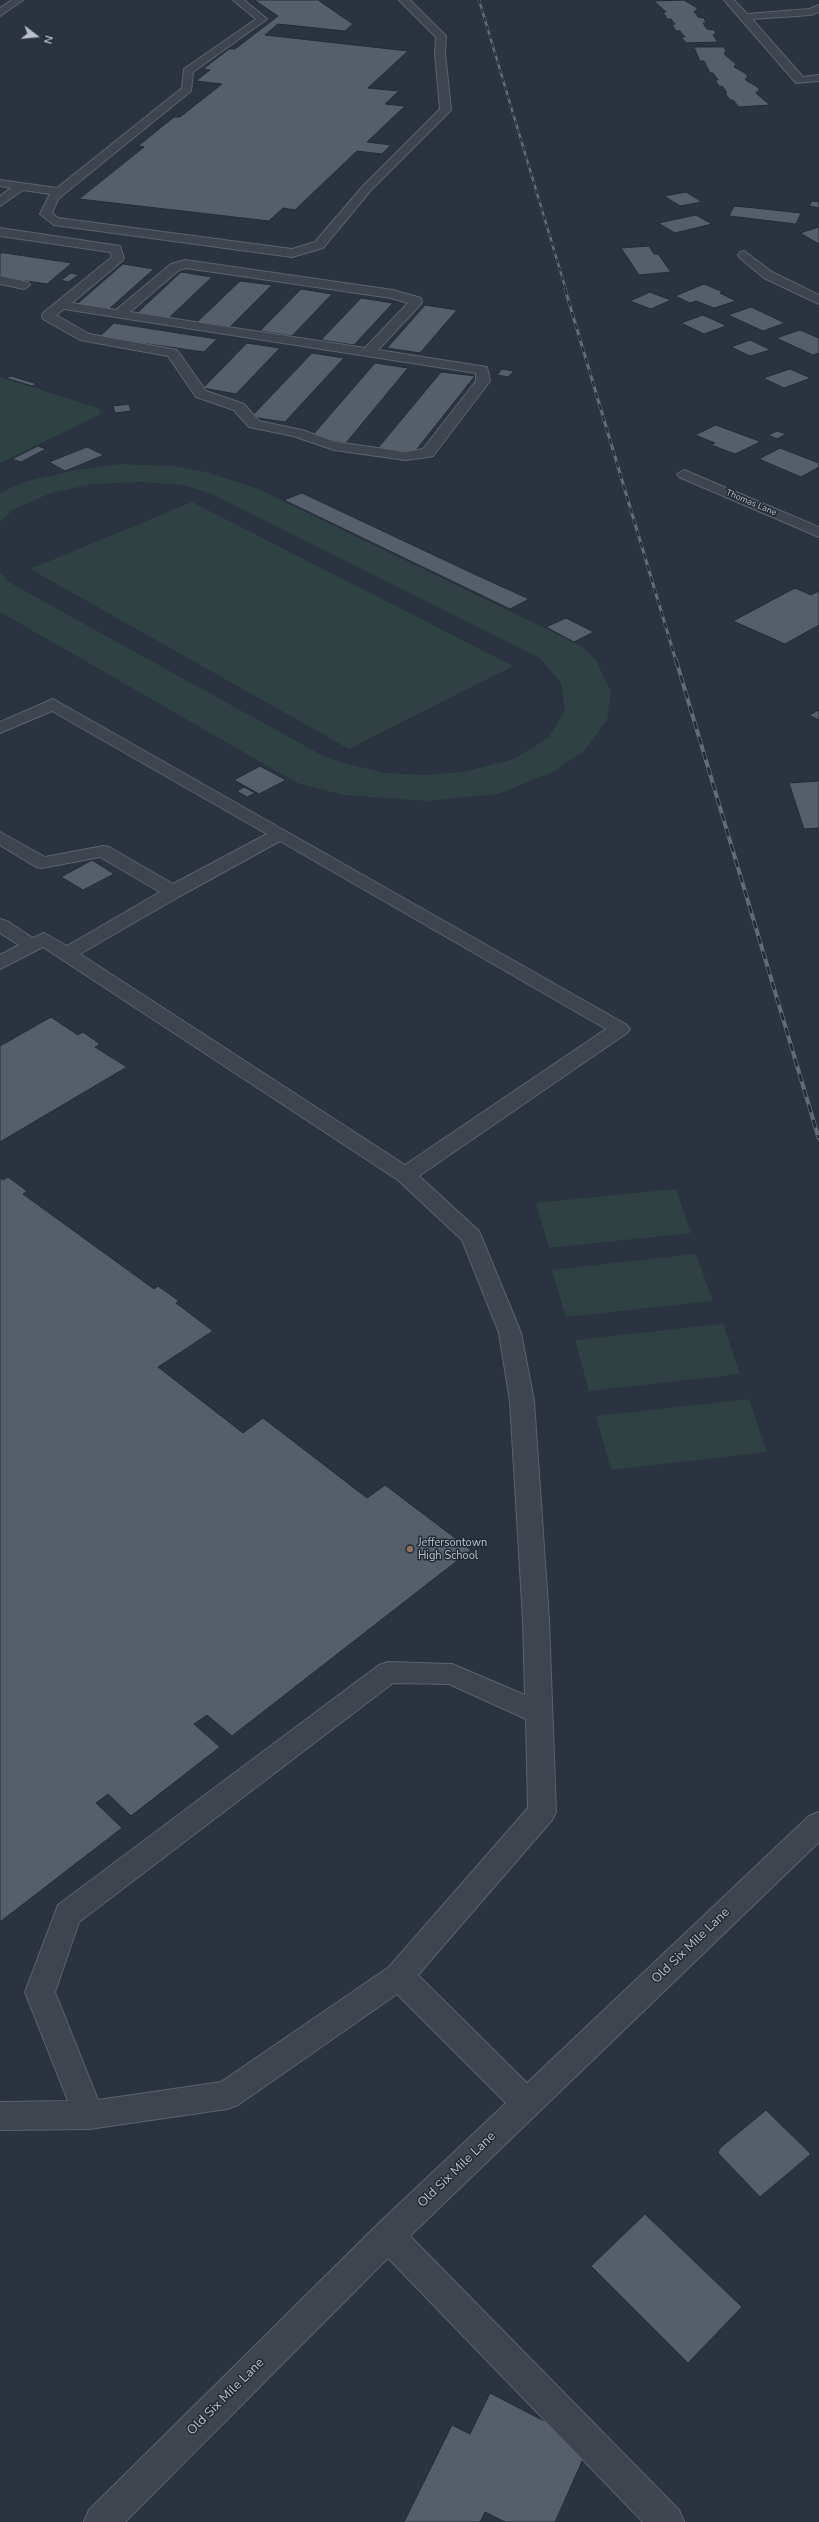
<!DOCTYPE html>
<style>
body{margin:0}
#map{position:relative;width:819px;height:2522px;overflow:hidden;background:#2a333f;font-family:"Nunito Sans",sans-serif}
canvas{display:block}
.north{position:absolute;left:16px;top:16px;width:40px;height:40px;-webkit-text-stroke:3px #222a34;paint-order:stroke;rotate:106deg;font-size:11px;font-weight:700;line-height:16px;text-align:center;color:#bac0c9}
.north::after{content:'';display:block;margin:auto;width:14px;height:18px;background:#bac0c9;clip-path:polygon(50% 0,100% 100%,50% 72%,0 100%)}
</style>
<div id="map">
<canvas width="819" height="2522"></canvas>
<div class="north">N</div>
</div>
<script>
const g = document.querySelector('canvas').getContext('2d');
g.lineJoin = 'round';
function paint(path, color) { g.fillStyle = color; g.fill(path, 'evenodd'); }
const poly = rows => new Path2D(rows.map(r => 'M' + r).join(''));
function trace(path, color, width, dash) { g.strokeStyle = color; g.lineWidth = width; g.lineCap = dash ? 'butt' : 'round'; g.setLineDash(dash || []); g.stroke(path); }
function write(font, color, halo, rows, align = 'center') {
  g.font = font + ' "Nunito Sans",sans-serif'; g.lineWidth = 3; g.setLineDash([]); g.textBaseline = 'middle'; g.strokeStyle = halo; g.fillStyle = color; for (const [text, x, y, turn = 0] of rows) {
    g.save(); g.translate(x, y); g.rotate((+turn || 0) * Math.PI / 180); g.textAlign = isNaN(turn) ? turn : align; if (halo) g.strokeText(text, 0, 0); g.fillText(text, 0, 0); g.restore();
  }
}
paint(poly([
 [0,377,98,408,101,414,0,463],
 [119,464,173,466,205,472,259,489,583,647,596,660,611,692,607,720,585,750,553,772,498,794,427,801,344,795,297,783,0,612,0,573,9,582,323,756,343,763,386,773,425,775,463,772,514,759,549,737,565,710,561,683,540,658,210,493,182,485,141,482,93,484,51,493,14,509,0,522,0,493,27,481,77,470],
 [192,502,513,666,349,749,30,569],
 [676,1189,691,1233,549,1248,536,1203],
 [696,1254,713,1301,566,1317,552,1270],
 [723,1324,740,1374,589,1391,575,1340],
 [749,1399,767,1452,611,1470,596,1416]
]), '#2f4142');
const building = poly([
 [254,0,318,0,353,24,345,31,278,24,265,35,408,51,368,88,399,91,385,104,405,106,367,142,391,145,382,154,357,151,295,210,283,208,269,221,79,199,144,147,138,146,174,117,180,117,222,84,196,81,210,70,203,69,229,49,235,49,278,16,254,0],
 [684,0,697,8,697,11,694,11,698,17,704,18,706,23,703,23,707,29,714,30,716,33,713,35,718,42,686,43,681,37,685,37,680,31,676,31,672,25,675,24,671,19,667,19,663,12,666,12,654,1,684,0],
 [694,47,724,47,726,51,724,54,736,64,734,67,745,73,748,77,745,79,747,81,756,86,759,89,759,92,756,92,757,94,770,105,739,107,733,100,730,100,725,93,727,93,723,87,719,86,715,80,718,80,713,73,710,73,704,61,700,61,694,47],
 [686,192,702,202,680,206,664,196,686,192],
 [812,201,819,202,819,208,809,206,812,201],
 [734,206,755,208,801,213,796,224,729,216,734,206],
 [696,215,712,224,675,233,658,223,696,215],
 [819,227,819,244,800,233,819,227],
 [649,246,654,254,658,254,671,272,639,275,621,248,649,246],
 [0,253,5,253,72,263,47,284,0,277,0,253],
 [123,264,154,269,109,309,77,304,123,264],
 [181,272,212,277,169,318,137,313,181,272],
 [71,273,79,275,68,282,61,280,71,273],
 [240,281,272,285,230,327,197,322,240,281],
 [704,284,723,292,720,293,736,301,714,308,696,301,690,303,675,296,704,284],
 [301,289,332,294,292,336,260,331,301,289],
 [650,292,652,293,671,300,651,309,630,301,650,292],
 [361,298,393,303,354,345,321,340,361,298],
 [425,305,457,310,420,353,387,348,425,305],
 [751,307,770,316,785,323,763,331,728,315,751,307],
 [703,315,723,324,726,326,704,334,681,323,703,315],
 [114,323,217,339,204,352,99,337,114,323],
 [800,330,819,338,819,353,813,355,776,338,800,330],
 [750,340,767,348,770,350,750,356,731,347,750,340],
 [247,343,280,348,236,394,203,388,247,343],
 [312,353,344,358,285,422,251,417,312,353],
 [375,363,408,368,346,443,311,437,375,363],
 [502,369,514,371,508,377,497,375,502,369],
 [790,369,811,378,784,388,763,378,790,369],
 [441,372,475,376,413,454,378,448,441,372],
 [11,376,37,384,32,386,6,378,11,376],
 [129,404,131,411,115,413,113,406,129,404],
 [716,425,759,441,760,442,735,454,711,445,715,443,695,435,716,425],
 [777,431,786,434,777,439,768,435,777,431],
 [38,446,46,449,21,462,12,459,38,446],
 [87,447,104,455,65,471,49,462,87,447],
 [780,448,819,463,819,467,801,477,759,459,780,448],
 [302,493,474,574,529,599,510,609,284,500,302,493],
 [795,588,811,595,819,591,819,625,785,644,733,621,795,588],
 [566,618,594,632,574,642,546,627,566,618],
 [819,710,819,720,809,715,819,710],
 [260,766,286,780,259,794,234,780,260,766],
 [819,781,819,828,804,829,789,783,819,781],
 [244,787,255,793,247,797,237,791,244,787],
 [92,860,114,874,83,890,61,877,92,860],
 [51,1017,78,1035,83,1032,100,1044,95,1047,127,1067,0,1142,0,1046,51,1017],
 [8,1177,27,1191,23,1194,154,1289,158,1286,179,1301,176,1303,213,1331,158,1367,243,1433,263,1418,367,1498,385,1485,471,1550,232,1736,207,1715,194,1724,220,1747,131,1816,108,1794,96,1803,122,1828,0,1922,0,1178,3,1180,8,1177],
 [766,2110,811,2154,760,2197,718,2153,720,2148,766,2110],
 [645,2214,742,2307,688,2363,591,2266,645,2214],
 [490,2393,577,2438,584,2457,555,2522,505,2522,485,2512,480,2522,404,2522,452,2425,470,2434,490,2393]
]);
paint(building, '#565e6c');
trace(building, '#242c36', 1);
const minor = poly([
 [12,0,23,0,0,16,0,8,12,0],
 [233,0,244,0,267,19,193,72,191,91,58,199,52,213,58,218,292,249,315,242,363,186,440,109,435,53,436,37,399,0,410,0,446,36,445,53,451,110,371,190,323,248,292,257,54,225,40,214,50,194,23,190,0,206,0,196,11,188,0,186,0,180,57,188,182,88,184,69,256,19,233,0],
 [724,0,734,0,747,14,809,9,819,5,819,12,811,15,752,19,803,77,819,75,819,81,796,83,724,0],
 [0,228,120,246,124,258,122,261,72,303,116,310,171,264,185,260,393,290,421,298,422,301,421,304,378,350,487,367,490,381,433,456,428,457,405,460,334,450,293,436,249,427,234,410,196,397,168,356,80,340,43,319,42,316,43,313,112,257,110,252,0,236,0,228],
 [186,268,391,298,408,303,365,348,130,312,179,270,186,268],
 [64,309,476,373,476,381,423,449,405,452,336,442,302,430,259,421,244,404,206,391,177,350,89,334,56,315,64,309],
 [744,251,772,272,819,295,819,304,764,278,740,258,738,255,740,252,744,251],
 [0,276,28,282,30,285,24,289,0,284,0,276],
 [684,470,819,527,819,537,679,477,677,474,684,470],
 [53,699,627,1025,630,1029,627,1033,419,1176,479,1231,521,1333,534,1401,549,1620,556,1812,552,1820,418,1975,527,2083,809,1816,819,1812,819,1842,410,2236,679,2510,684,2522,643,2522,388,2258,125,2522,84,2522,89,2510,377,2225,506,2103,397,1994,238,2105,227,2109,89,2129,0,2130,0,2102,68,2101,25,1992,58,1905,379,1665,388,1662,452,1664,525,1695,523,1620,510,1401,499,1333,462,1240,398,1180,43,947,0,969,0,955,19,945,0,933,0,919,7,921,33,938,44,933,67,946,160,892,100,857,42,868,36,867,0,845,0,832,45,857,103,846,109,847,173,884,267,834,52,711,0,733,0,722,53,699],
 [280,841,606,1029,405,1165,80,954,180,896,280,841],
 [393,1683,449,1684,526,1719,528,1808,389,1967,221,2082,98,2100,55,1992,79,1922,393,1683]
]);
trace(minor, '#5b636c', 2);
paint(minor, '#3e454f');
const railFar3 = poly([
 [479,0,566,290]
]);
const railFar2 = poly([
 [565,289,676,661]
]);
const railFar1 = poly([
 [676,660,818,1136]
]);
const rail = poly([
 [818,1135,819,1138]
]);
trace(railFar3, '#626b77', 2.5);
trace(railFar2, '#626b77', 3);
trace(railFar1, '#626b77', 4);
trace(rail, '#626b77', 4.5);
trace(railFar3, '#222a34', 1.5, [4.5]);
trace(railFar2, '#222a34', 2, [6]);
trace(railFar1, '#222a34', 2.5, [8]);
trace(rail, '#222a34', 3, [10]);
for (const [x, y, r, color] of [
 [410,1549,4,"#8d6e63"]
]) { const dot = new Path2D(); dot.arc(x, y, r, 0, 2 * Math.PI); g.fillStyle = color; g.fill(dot); trace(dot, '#222a34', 1.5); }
write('9px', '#bac0c9', '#222a34', [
 ["Thomas Lane",751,503,23]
]);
write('11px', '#bac0c9', '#222a34', [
 ["Jeffersontown",418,1543],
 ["High School",418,1556]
], 'left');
write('13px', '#bac0c9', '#222a34', [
 ["Old Six Mile Lane",691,1946,-44],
 ["Old Six Mile Lane",457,2170,-44],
 ["Old Six Mile Lane",226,2397,-45]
]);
</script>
